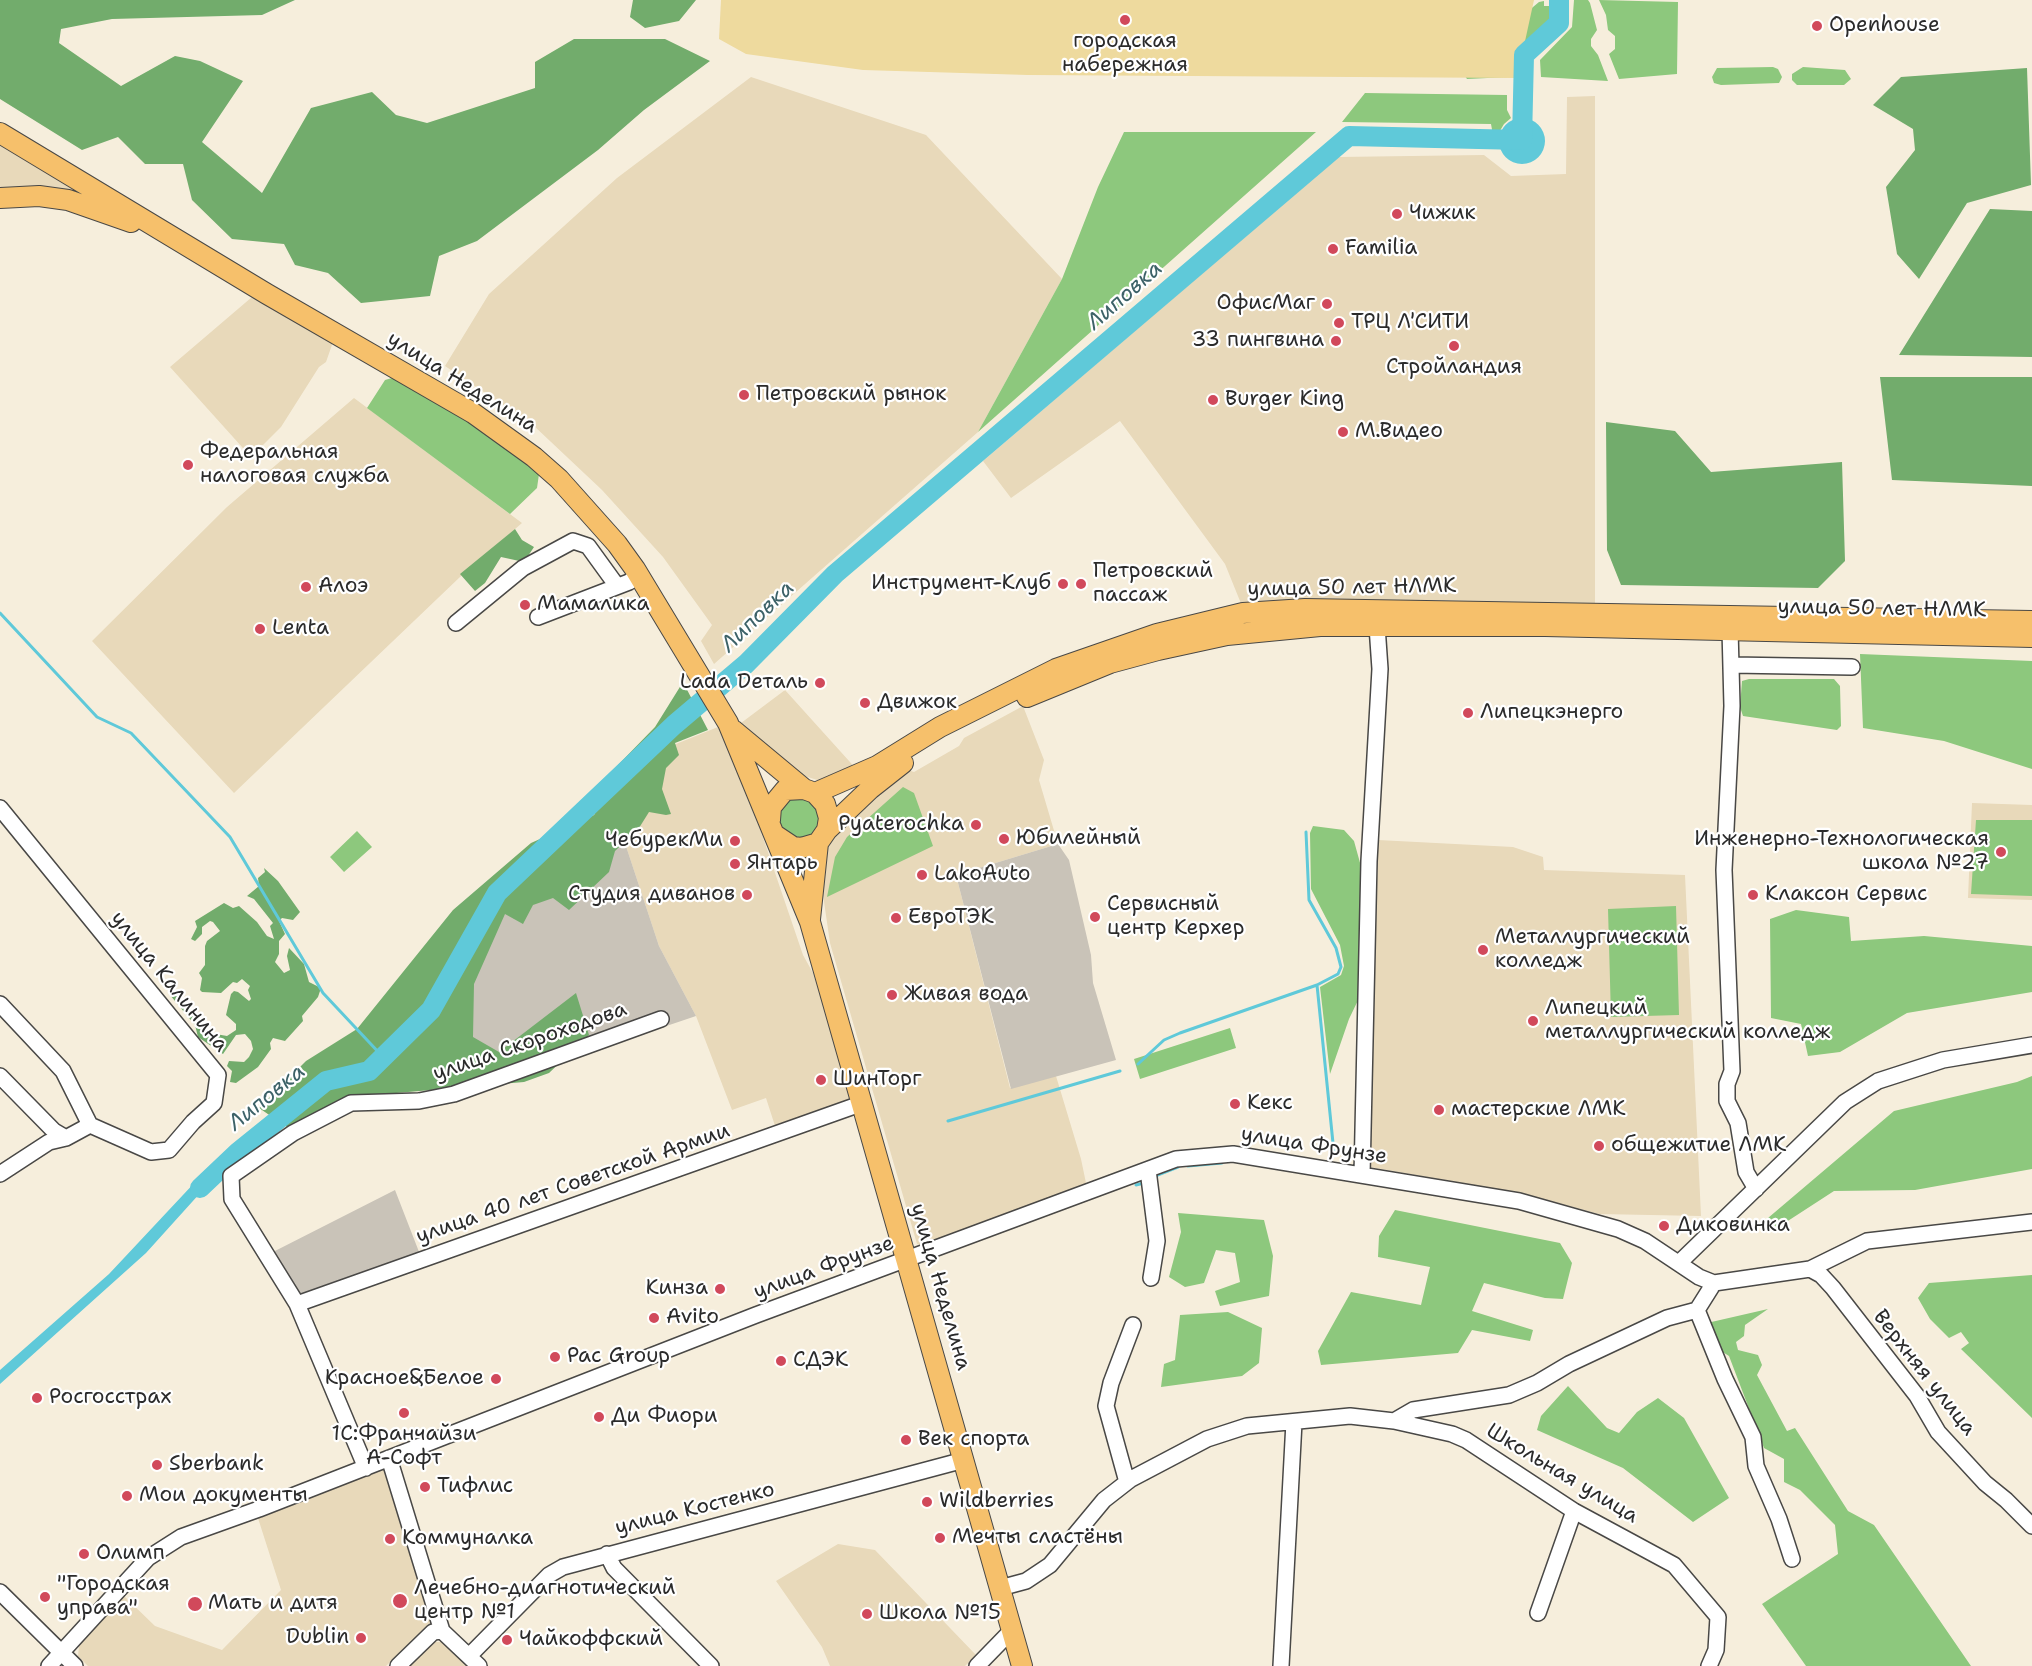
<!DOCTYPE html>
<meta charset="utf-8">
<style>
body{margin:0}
canvas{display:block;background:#f6eedc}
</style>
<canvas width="2032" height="1666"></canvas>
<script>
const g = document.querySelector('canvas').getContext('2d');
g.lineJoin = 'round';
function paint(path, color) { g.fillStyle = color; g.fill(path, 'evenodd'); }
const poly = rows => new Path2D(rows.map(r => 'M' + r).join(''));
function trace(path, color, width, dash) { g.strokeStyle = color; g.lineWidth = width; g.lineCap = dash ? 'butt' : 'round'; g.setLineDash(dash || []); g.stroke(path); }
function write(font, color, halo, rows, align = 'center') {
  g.font = font + ' "Shantell Sans",sans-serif'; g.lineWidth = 4.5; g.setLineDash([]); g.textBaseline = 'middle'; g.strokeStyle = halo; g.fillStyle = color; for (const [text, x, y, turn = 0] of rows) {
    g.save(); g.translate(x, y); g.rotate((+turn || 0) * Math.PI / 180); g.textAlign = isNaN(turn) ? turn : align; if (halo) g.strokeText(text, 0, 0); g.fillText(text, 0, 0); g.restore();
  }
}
paint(poly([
 [751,77,926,135,1062,279,978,432,714,664,701,641,712,625,663,557,602,490,533,425,445,366,489,294,617,178],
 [1595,96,1595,606,1242,606,1225,564,1120,421,1011,498,983,461,1338,157,1484,155,1511,176,1566,174,1567,97],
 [0,140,86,189,82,196,0,193],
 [252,297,333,342,326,362,319,367,281,427,251,457,170,367],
 [354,398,522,523,460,577,234,793,92,641,227,507],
 [785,690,859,772,827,783,798,774,759,744,741,723],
 [1023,706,1044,760,1039,780,1058,844,956,875,1010,1088,1056,1076,1081,1159,1086,1183,926,1246,917,1244,830,943,820,874,826,847,836,829,908,770,914,772,959,746,964,738],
 [718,727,739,767,803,955,813,973,854,1103,776,1129,766,1098,732,1110,696,1016,659,946,621,831,671,746],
 [1972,803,2032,805,2032,900,1968,898],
 [1378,840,1513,847,1543,857,1544,870,1685,875,1701,1216,1599,1214,1525,1194,1370,1167],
 [386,1467,433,1620,386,1666,88,1666,78,1656,79,1646,124,1596,155,1626,222,1650,281,1590,257,1515],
 [838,1544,875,1550,976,1655,965,1666,830,1666,822,1647,776,1581],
 [430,1642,448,1642,472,1666,407,1666]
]), '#e8d9ba');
paint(poly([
 [621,831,659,946,696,1016,486,1087,445,999,499,908],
 [1058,844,1069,860,1091,955,1093,983,1116,1060,1011,1089,956,875],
 [395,1190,421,1257,300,1299,271,1253]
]), '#c9c3b8');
paint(poly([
 [1574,0,1588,0,1590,3,1597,30,1591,39,1591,46,1598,55,1608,81,1541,77,1540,60,1572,27],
 [1599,0,1678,2,1677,74,1619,79,1609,54,1615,49,1615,36,1608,30,1606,15],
 [1544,1,1544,6,1552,6,1550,22,1510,54,1508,77,1467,79,1465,76,1484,48,1539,2],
 [1773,67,1778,69,1782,77,1779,83,1721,85,1714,83,1712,77,1717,68],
 [1803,67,1845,70,1851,79,1844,85,1797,85,1792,80,1792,74],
 [1365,93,1507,95,1507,110,1511,118,1504,124,1498,134,1493,135,1491,124,1342,122],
 [1124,132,1316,132,978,432,1062,279,1098,187],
 [392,378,487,431,539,474,537,488,510,514,367,408,385,380],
 [1860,654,2032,661,2032,769,1944,741,1863,728],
 [1749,679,1834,679,1840,686,1841,726,1837,730,1743,716,1740,707,1742,681],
 [903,787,914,793,933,846,827,897,835,857,847,837],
 [786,795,815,800,821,823,812,836,796,840,777,829,776,806],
 [1976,820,2032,820,2032,896,1971,894],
 [1313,826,1344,830,1354,841,1362,870,1362,992,1349,1019,1330,1074,1320,987,1341,975,1344,966,1340,945,1311,889,1310,833],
 [357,831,372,847,344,872,330,857],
 [1676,906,1679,1015,1611,1017,1608,909],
 [1796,910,1849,917,1851,941,1924,936,2032,946,2032,992,1907,1013,1840,1052,1808,1056,1801,1024,1771,1018,1770,919],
 [1230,1028,1236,1048,1140,1079,1134,1059],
 [2032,1076,2032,1169,1915,1190,1834,1191,1777,1228,1768,1218,1894,1111,2017,1082],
 [1395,1210,1560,1243,1572,1263,1563,1299,1545,1298,1484,1283,1472,1311,1533,1330,1530,1341,1472,1330,1458,1353,1321,1365,1318,1351,1351,1292,1421,1305,1430,1267,1378,1257,1379,1236],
 [1178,1213,1264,1220,1273,1256,1269,1296,1220,1306,1215,1291,1240,1282,1235,1253,1216,1250,1204,1283,1185,1287,1169,1277,1181,1232],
 [2032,1275,2032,1418,1961,1349,1969,1343,1961,1332,1949,1338,1930,1319,1918,1298,1929,1283],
 [1768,1309,1745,1325,1744,1336,1736,1342,1738,1350,1758,1355,1762,1365,1757,1375,1787,1431,1795,1428,1848,1511,1874,1525,1971,1666,1806,1666,1762,1604,1838,1554,1835,1525,1800,1490,1784,1482,1784,1459,1764,1448,1729,1356,1718,1349,1707,1323],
 [1228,1312,1262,1328,1259,1363,1242,1376,1161,1387,1164,1364,1175,1360,1180,1315],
 [1568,1386,1607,1428,1619,1433,1637,1412,1658,1398,1684,1418,1729,1498,1693,1522,1623,1468,1537,1430,1541,1416]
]), '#8dc87d');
paint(poly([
 [0,0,295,0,262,15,112,19,61,29,59,43,121,86,175,56,200,61,243,81,202,142,262,193,311,108,372,92,396,115,427,123,535,88,535,62,574,39,665,39,710,61,644,110,598,150,477,241,439,256,430,296,361,303,328,273,295,265,284,244,232,239,192,200,183,164,145,164,118,137,82,150,0,99],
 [633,0,696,0,679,21,645,28,630,17],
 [2027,68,2031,185,1967,203,1919,279,1897,254,1886,187,1915,150,1913,129,1873,105,1901,77],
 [1990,209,2032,211,2032,357,1899,355],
 [1880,377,2032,377,2032,486,1892,480],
 [1606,422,1675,431,1711,472,1842,462,1845,561,1818,588,1621,585,1607,550],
 [515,529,522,540,534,547,524,562,501,557,485,583,475,591,460,574],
 [683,682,708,730,675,743,679,755,666,768,662,789,671,814,666,815,649,812,639,828,615,851,609,872,569,910,553,898,533,905,523,924,505,914,474,984,473,1037,499,1052,576,993,589,1035,549,1073,524,1082,350,1097,287,1127,259,1108,306,1061,357,1029,453,910,531,843,594,815,599,806,625,781,618,765,655,727],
 [264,868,278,881,300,912,293,920,282,918,279,921,285,934,279,941,279,954,275,962,284,973,290,970,287,956,289,948,304,964,309,982,321,988,318,997,302,1016,303,1021,285,1041,273,1038,270,1043,271,1049,258,1067,236,1083,230,1082,232,1071,227,1066,229,1061,244,1062,249,1057,253,1049,251,1041,245,1034,236,1035,223,1054,198,1037,195,1025,170,995,175,992,182,1000,187,1000,191,1004,189,1013,196,1012,205,1020,203,1025,210,1033,227,1036,236,1030,236,1024,226,1015,231,994,234,991,238,992,249,1001,251,999,248,990,250,986,242,979,237,983,233,982,221,993,202,992,200,990,202,978,199,973,205,965,205,946,207,941,220,931,213,922,210,921,202,927,202,934,195,941,191,939,197,927,195,921,224,903,233,908,239,906,257,922,267,936,274,939,270,926,273,923,254,899,247,896,259,886,258,878,265,872]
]), '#72ac6c');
paint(poly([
 [721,0,1534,0,1517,78,1028,75,863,70,746,54,719,39]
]), '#eeda9e');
paint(poly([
 '1499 141a23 23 0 1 1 46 0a23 23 0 1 1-46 0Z',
 [212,1164,220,1171,146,1253,0,1384,0,1370,109,1274]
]), '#5fc9d9');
trace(poly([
 [0,613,97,717,131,733,230,837,323,993,383,1057],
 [1317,985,1334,1153],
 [1138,1064,1164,1040,1180,1033,1317,985,1338,974,1341,967,1336,948,1309,900,1306,832],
 [948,1121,1120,1071],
 [1188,1166,1222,1163],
 [1155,1176,1178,1167],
 [1136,1185,1144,1183]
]), '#5fc9d9', 3);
trace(poly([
 [200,1188,238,1152,326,1081,369,1071,431,1010,497,893,674,725,746,664,835,574,1349,136,1522,140,1524,55,1559,23,1559,0]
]), '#5fc9d9', 20);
const minor = poly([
 [538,617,629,582,639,575],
 [456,623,523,568,573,541,588,546,617,586],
 [1730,629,1732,706,1724,870,1732,1071,1727,1084,1727,1101,1738,1123,1746,1172,1756,1189],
 [1732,665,1852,667],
 [0,808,218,1075,214,1103,193,1122,169,1150,151,1152,90,1125,66,1138,49,1142,0,1174],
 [0,1004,63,1071,90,1125],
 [0,1076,54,1131,66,1138],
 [1148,1170,1157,1241,1151,1278],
 [1362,1175,1369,861,1380,669,1377,626],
 [1680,1262,1845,1102,1878,1081,1943,1060,2032,1045],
 [1810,1269,1821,1275,1833,1288,1917,1396,1938,1432,1985,1483,2006,1500,2032,1526],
 [297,1304,863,1103],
 [1697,1310,1725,1379,1753,1437,1756,1466,1779,1519,1792,1559],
 [1394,1421,1452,1434,1466,1440,1574,1511,1674,1565,1718,1617,1716,1650,1709,1666],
 [389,1458,442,1631,479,1666],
 [366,1468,297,1304,232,1199,231,1176,293,1133,351,1103,419,1101,454,1094,661,1019],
 [1127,1482,1106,1406,1111,1383,1133,1325],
 [607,1554,614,1568,711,1666],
 [1000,1588,1026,1581,1050,1565,1104,1500,1131,1479,1207,1439,1247,1426,1350,1416,1394,1421,1413,1410,1509,1395,1537,1383,1569,1364,1667,1318,1697,1310,1714,1283],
 [0,1592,75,1666],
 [1538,1613,1574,1511],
 [469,1656,549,1575,563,1567,964,1460],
 [49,1666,148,1558,181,1537,259,1509,756,1315,1176,1159,1233,1154,1519,1201,1618,1229,1645,1241,1699,1277,1714,1283,1810,1269,1867,1241,2032,1222],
 [398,1666,433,1632,442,1631],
 [977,1666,1012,1630],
 [1281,1666,1294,1422]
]);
const major = poly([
 [0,133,267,294,473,413,534,457,559,479,617,544,635,569,728,723,810,922,1022,1666],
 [0,198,39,196,68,200,131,222],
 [1027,697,1110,663,1158,650,1227,635,1320,626,1545,626,2032,637],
 [733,730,804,789],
 [815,793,877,766,940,727,1056,669,1157,634,1243,613,1305,609,2032,621],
 [770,820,771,807,785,790,804,789,815,793,825,804,829,818,827,830,818,843,801,848,793,847,775,835],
 [827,830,870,789,903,763],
 [810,919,818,843]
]);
trace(minor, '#494846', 18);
trace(major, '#494846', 22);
trace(minor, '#fff', 15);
trace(major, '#f6c06b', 20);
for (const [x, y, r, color] of [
 [1125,20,6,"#d1495b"],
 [1817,26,6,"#d1495b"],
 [1397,214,6,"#d1495b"],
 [1333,249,6,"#d1495b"],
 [1327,304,6,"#d1495b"],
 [1339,323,6,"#d1495b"],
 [1336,341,6,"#d1495b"],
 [1454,346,6,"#d1495b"],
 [744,395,6,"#d1495b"],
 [1213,400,6,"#d1495b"],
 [1343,432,6,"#d1495b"],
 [188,465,6,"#d1495b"],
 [1063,584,6,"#d1495b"],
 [1081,584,6,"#d1495b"],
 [306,587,6,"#d1495b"],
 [525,605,6,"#d1495b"],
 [260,629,6,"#d1495b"],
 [820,683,6,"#d1495b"],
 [865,703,6,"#d1495b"],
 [1468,713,6,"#d1495b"],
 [976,825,6,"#d1495b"],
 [1004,839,6,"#d1495b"],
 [735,841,6,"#d1495b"],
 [2001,852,6,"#d1495b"],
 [735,864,6,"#d1495b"],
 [922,875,6,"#d1495b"],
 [747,895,6,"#d1495b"],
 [1753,895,6,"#d1495b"],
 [1095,917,6,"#d1495b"],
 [896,918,6,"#d1495b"],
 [1483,950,6,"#d1495b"],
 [892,995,6,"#d1495b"],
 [1533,1021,6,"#d1495b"],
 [821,1080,6,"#d1495b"],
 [1235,1104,6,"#d1495b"],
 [1439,1110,6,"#d1495b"],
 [1599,1146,6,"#d1495b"],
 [1664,1226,6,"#d1495b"],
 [720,1289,6,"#d1495b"],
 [654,1318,6,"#d1495b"],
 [555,1357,6,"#d1495b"],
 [781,1361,6,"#d1495b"],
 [496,1379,6,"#d1495b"],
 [37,1398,6,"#d1495b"],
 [404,1413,6,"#d1495b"],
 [599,1417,6,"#d1495b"],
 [906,1440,6,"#d1495b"],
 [157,1465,6,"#d1495b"],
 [425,1487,6,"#d1495b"],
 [127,1496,6,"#d1495b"],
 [927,1502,6,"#d1495b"],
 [940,1538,6,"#d1495b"],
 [390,1539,6,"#d1495b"],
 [84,1554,6,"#d1495b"],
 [45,1597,6,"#d1495b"],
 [400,1601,8,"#d1495b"],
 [195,1604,8,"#d1495b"],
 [867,1614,6,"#d1495b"],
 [361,1638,6,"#d1495b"],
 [507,1640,6,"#d1495b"]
]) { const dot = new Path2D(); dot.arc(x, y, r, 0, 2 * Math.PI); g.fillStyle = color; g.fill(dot); trace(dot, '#fff', 2); }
write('21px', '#2b2b2b', '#fff', [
 ["Openhouse",1829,26],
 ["городская",1125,42,"center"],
 ["набережная",1125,66,"center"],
 ["Чижик",1409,214],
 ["Familia",1345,249],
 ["ОфисМаг",1315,304,"right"],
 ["ТРЦ Л'СИТИ",1351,323],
 ["33 пингвина",1324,341,"right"],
 ["Стройландия",1454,368,"center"],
 ["Петровский рынок",756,395],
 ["Burger King",1225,400],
 ["М.Видео",1355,432],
 ["Федеральная",200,453],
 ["налоговая служба",200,477],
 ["Петровский",1093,572],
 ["пассаж",1093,596],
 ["Инструмент-Клуб",1051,584,"right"],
 ["Алоэ",318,587],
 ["Мамалика",537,605],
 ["Lenta",272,629],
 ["Lada Dеталь",808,683,"right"],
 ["Движок",877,703],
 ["Липецкэнерго",1480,713],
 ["Pyaterochka",964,825,"right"],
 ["Юбилейный",1016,839],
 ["Инженерно-Технологическая",1989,840,"right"],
 ["школа №27",1989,864,"right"],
 ["ЧебурекМи",723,841,"right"],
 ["Янтарь",747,864],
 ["LakoAuto",934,875],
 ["Студия диванов",735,895,"right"],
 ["Клаксон Сервис",1765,895],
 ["Сервисный",1107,905],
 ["центр Керхер",1107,929],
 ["ЕвроТЭК",908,918],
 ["Металлургический",1495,938],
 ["колледж",1495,962],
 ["Живая вода",904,995],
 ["Липецкий",1545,1009],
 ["металлургический колледж",1545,1033],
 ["ШинТорг",833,1080],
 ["Кекс",1247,1104],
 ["мастерские ЛМК",1451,1110],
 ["общежитие ЛМК",1611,1146],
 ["Диковинка",1676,1226],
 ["Кинза",708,1289,"right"],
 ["Avito",666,1318],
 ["Pac Group",567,1357],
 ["СДЭК",793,1361],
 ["Красное&Белое",484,1379,"right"],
 ["Росгосстрах",49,1398],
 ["Ди Фиори",611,1417],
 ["1С:Франчайзи",404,1435,"center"],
 ["А-Софт",404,1459,"center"],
 ["Век спорта",918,1440],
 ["Sberbank",169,1465],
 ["Тифлис",437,1487],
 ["Мои документы",139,1496],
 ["Wildberries",939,1502],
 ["Мечты сластёны",952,1538],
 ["Коммуналка",402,1539],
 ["Олимп",96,1554],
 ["\"Городская",57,1585],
 ["управа\"",57,1609],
 ["Лечебно-диагнотический",414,1589],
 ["центр №1",414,1613],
 ["Мать и дитя",208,1604],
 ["Школа №15",879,1614],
 ["Dublin",349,1638,"right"],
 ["Чайкоффский",519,1640]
], 'left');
write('21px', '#2b2b2b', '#fff', [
 ["улица Неделина",462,383,32],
 ["улица 50 лет НЛМК",1352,588,-1],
 ["улица 50 лет НЛМК",1882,609,1],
 ["улица Калинина",169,982,51],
 ["улица Скороходова",530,1042,-19],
 ["улица Фрунзе",1314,1146,9],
 ["улица 40 лет Советской Армии",573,1184,-19],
 ["улица Фрунзе",824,1268,-20],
 ["улица Неделина",940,1287,74],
 ["Верхняя улица",1924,1373,52],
 ["Школьная улица",1562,1474,31],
 ["улица Костенко",695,1509,-14]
]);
write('italic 22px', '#3d6268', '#fff', [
 ["Липовка",1125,296,-41],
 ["Липовка",758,617,-44],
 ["Липовка",267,1098,-39]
]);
</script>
